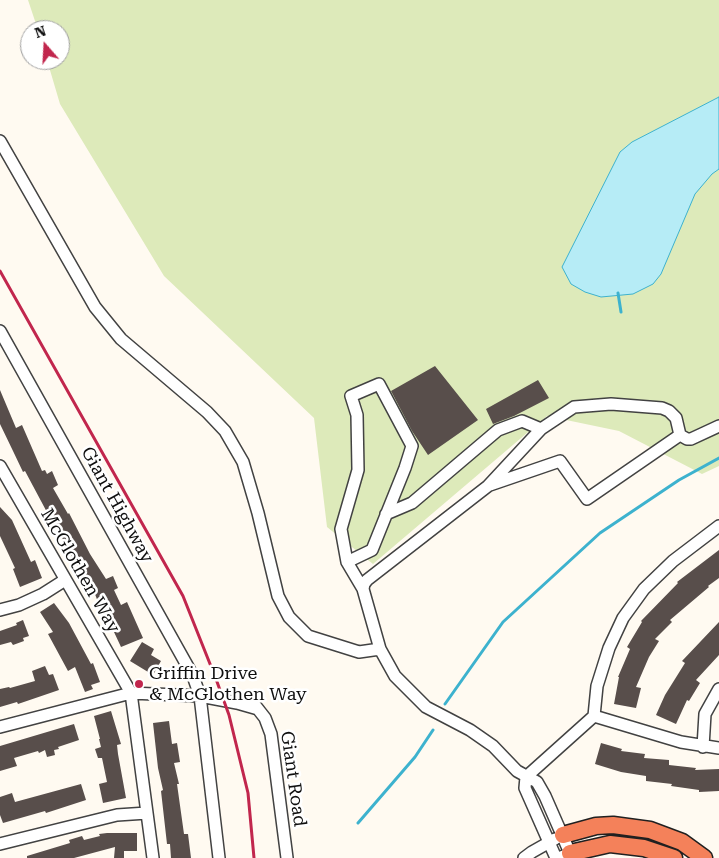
<!DOCTYPE html>
<style>
body{margin:0}
#map{position:relative;width:719px;height:858px;overflow:hidden;background:#fffaf1;font-family:"Roboto Serif",serif}
canvas{display:block}
.north{position:absolute;left:20px;top:20px;width:50px;height:50px;box-sizing:border-box;background:#fff;border:1px solid #9f9f9f;border-radius:50%;rotate:341deg;font-size:14px;font-weight:700;line-height:20px;text-align:center;color:#0f0f0f}
.north::after{content:'';display:block;margin:auto;width:18px;height:22px;background:#c1264d;clip-path:polygon(50% 0,100% 100%,50% 72%,0 100%)}
</style>
<div id="map">
<canvas width="719" height="858"></canvas>
<div class="north">N</div>
</div>
<script>
const g = document.querySelector('canvas').getContext('2d');
g.lineJoin = 'round';
function paint(path, color) { g.fillStyle = color; g.fill(path, 'evenodd'); }
const poly = rows => new Path2D(rows.map(r => 'M' + r).join(''));
function trace(path, color, width, dash) { g.strokeStyle = color; g.lineWidth = width; g.lineCap = dash ? 'butt' : 'round'; g.setLineDash(dash || []); g.stroke(path); }
function write(font, color, halo, rows, align = 'center') {
  g.font = font + ' "Roboto Serif",serif'; g.lineWidth = 5; g.setLineDash([]); g.textBaseline = 'middle'; g.strokeStyle = halo; g.fillStyle = color; for (const [text, x, y, turn = 0] of rows) {
    g.save(); g.translate(x, y); g.rotate((+turn || 0) * Math.PI / 180); g.textAlign = isNaN(turn) ? turn : align; if (halo) g.strokeText(text, 0, 0); g.fillText(text, 0, 0); g.restore();
  }
}
paint(poly([
 [28,0,719,0,719,466,702,474,619,431,547,416,373,564,327,527,314,418,164,276,60,104,47,60,60,60,60,30,38,30]
]), '#ddeaba');
const water = poly([
 [719,97,719,169,712,174,695,194,661,274,653,284,633,294,601,297,585,292,571,284,562,267,620,152,632,142,719,97]
]);
paint(water, '#b6ecf6');
trace(water, '#3db2ce', 1);
trace(poly([
 [618,293,621,312],
 [445,704,503,622,600,533,679,480,719,458],
 [358,823,415,757,433,730]
]), '#3db2ce', 3);
paint(poly([
 [435,366,478,420,428,455,412,431,391,391],
 [538,380,549,398,514,416,493,424,486,409],
 [0,390,16,428,22,425,42,471,45,470,47,474,52,471,58,485,53,488,68,514,69,513,90,554,106,579,113,576,118,588,114,590,121,605,127,602,143,638,121,647,100,602,98,602,90,581,88,582,74,561,51,516,49,516,25,471,23,472,13,451,0,424],
 [0,507,12,520,31,562,35,560,42,578,20,587,13,569,15,568,0,536],
 [719,550,719,578,708,586,709,587,670,620,672,622,655,639,659,641,649,657,636,687,641,688,636,708,614,704,619,677,618,677,630,649,627,647,642,622,641,621,678,583,677,582],
 [54,603,69,623,91,664,93,663,100,682,91,685,93,689,85,692,75,667,68,671,48,634,53,632,40,612],
 [23,620,29,636,23,638,24,641,13,645,11,642,0,645,0,631,17,625,16,623],
 [719,622,719,655,696,680,700,683,689,701,687,700,676,724,656,715,665,695,685,663,682,661],
 [142,642,154,649,151,655,161,661,153,675,130,661],
 [45,666,49,675,53,674,59,690,18,704,17,702,0,707,0,689,9,687,10,688,35,681,32,671],
 [111,711,121,744,117,745,118,754,126,798,103,803,99,784,107,782,102,758,98,758,95,749,101,747,99,739,100,739,94,716],
 [169,721,172,744,177,743,180,762,174,763,179,784,177,784,184,834,188,834,191,858,171,858,170,844,167,844,161,791,163,790,158,768,153,723],
 [74,724,79,740,58,747,59,749,54,750,55,755,47,757,45,750,39,753,38,751,14,758,17,766,0,771,0,746],
 [601,743,622,749,621,751,645,754,644,758,669,760,669,765,696,768,695,770,719,769,719,791,699,792,699,790,671,786,672,784,646,781,646,776,621,772,595,764],
 [81,784,86,800,46,813,45,811,3,823,0,815,0,797,12,793,15,802],
 [107,833,137,833,137,851,124,851,124,858,114,858,115,847,74,858,27,858,27,856,70,843,69,840,82,836,84,840,100,836,99,834]
]), '#584e4b');
const minor = poly([
 [0,141,95,307,121,339,207,412,225,431,243,462,258,513,278,596,289,617,308,636,359,652,380,649],
 [0,331,193,676,200,696,219,858],
 [0,466,131,693,153,858],
 [490,485,560,461,587,499,680,435],
 [386,514,412,503,498,430,522,421,541,429],
 [347,562,372,550,405,468,412,446,379,384,351,396,357,415,358,470,341,529,347,562,363,589],
 [0,610,19,605,43,594,65,580],
 [254,704,265,718,271,734,287,858],
 [594,716,597,686,609,648,623,618,644,589,673,561,719,526],
 [594,716,681,742,719,748],
 [0,727,131,693,200,696,237,703,258,709],
 [703,747,705,714,719,689],
 [526,777,594,716],
 [526,777,525,788,556,858],
 [0,844,117,815,147,813],
 [524,858,532,852,555,839],
 [559,858,570,853,545,796,537,782,517,771,493,746,470,730,426,707,395,676,380,649,363,589,364,584,367,580,488,486,541,429,574,407,611,404,662,408,669,411,676,418,680,435,687,439,691,439,719,426]
]);
const highway = poly([
 [563,835,596,826,613,825,650,830,682,842,704,858],
 [570,853,610,844,644,848,674,858]
]);
trace(minor, '#424242', 14);
trace(highway, '#202020', 19);
trace(minor, '#fff', 11);
trace(highway, '#f4815a', 16);
trace(poly([
 [0,271,183,596,216,679,229,715,248,793,254,858]
]), '#c1264d', 3);
for (const [x, y, r, color] of [
 [139,684,5,"#c1264d"]
]) { const dot = new Path2D(); dot.arc(x, y, r, 0, 2 * Math.PI); g.fillStyle = color; g.fill(dot); trace(dot, '#fff', 2); }
write('18px', '#0f0f0f', '#fff', [
 ["Giant Highway",117,505,61],
 ["McGlothen Way",80,571,60],
 ["Giant Road",293,779,82]
]);
write('18px', '#0f0f0f', '#fff', [
 ["Griffin Drive",149,674],
 ["& McGlothen Way",149,695]
], 'left');
</script>
